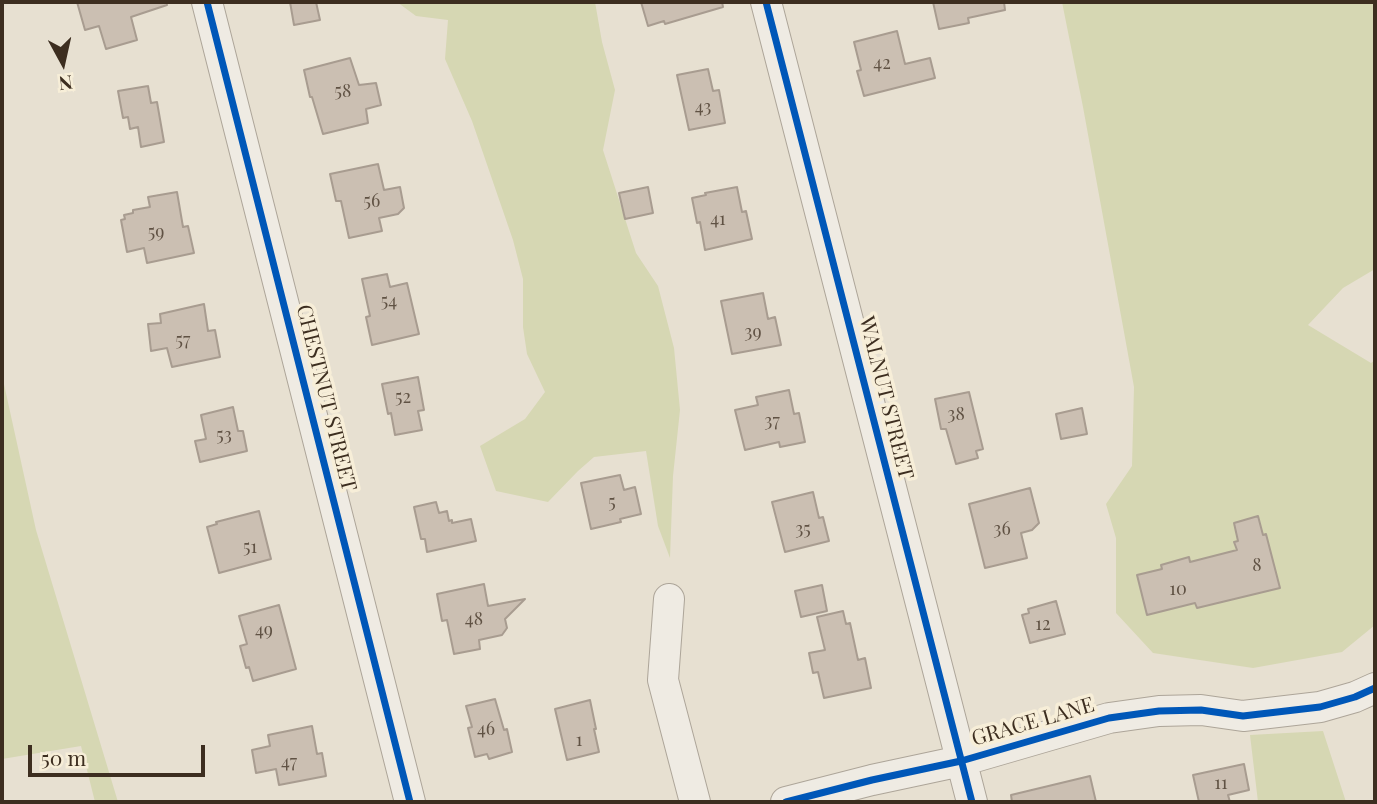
<!DOCTYPE html>
<style>
body{margin:0}
#map{position:relative;width:1377px;height:804px;overflow:hidden;background:#e7e0d1;font-family:"Playfair Display",serif}
canvas{display:block}
.frame{position:absolute;inset:0;border:4px solid #3d2e20;pointer-events:none}
.north{position:absolute;left:28px;top:28px;width:70px;height:70px;-webkit-text-stroke:5px #f7eed8;paint-order:stroke;rotate:172deg;font-size:19px;font-weight:700;line-height:28px;text-align:center;color:#3d2e20}
.north::after{content:'';display:block;margin:auto;width:24px;height:32px;background:#3d2e20;clip-path:polygon(50% 0,100% 100%,50% 72%,0 100%)}
.scale{position:absolute;left:28px;top:745px;width:177px;height:32px;box-sizing:border-box;border:4px solid #3d2e20;border-top:0;padding-left:9px;font-size:21px;line-height:24px;white-space:nowrap;color:#3d2e20;-webkit-text-stroke:5px #f7eed8;paint-order:stroke}
</style>
<div id="map">
<canvas width="1377" height="804"></canvas>
<div class="frame"></div>
<div class="north">N</div>
<div class="scale">50 m</div>
</div>
<script>
const g = document.querySelector('canvas').getContext('2d');
g.lineJoin = 'round';
function paint(path, color) { g.fillStyle = color; g.fill(path, 'evenodd'); }
const poly = rows => new Path2D(rows.map(r => 'M' + r).join(''));
function trace(path, color, width, dash) { g.strokeStyle = color; g.lineWidth = width; g.lineCap = dash ? 'butt' : 'round'; g.setLineDash(dash || []); g.stroke(path); }
function write(font, color, halo, rows, align = 'center') {
  g.font = font + ' "Playfair Display",serif'; g.lineWidth = 7; g.setLineDash([]); g.textBaseline = 'middle'; g.strokeStyle = halo; g.fillStyle = color; for (const [text, x, y, turn = 0] of rows) {
    g.save(); g.translate(x, y); g.rotate((+turn || 0) * Math.PI / 180); g.textAlign = isNaN(turn) ? turn : align; if (halo) g.strokeText(text, 0, 0); g.fillText(text, 0, 0); g.restore();
  }
}
paint(poly([
 [397,2,595,2,602,42,615,90,603,150,636,253,658,286,674,348,680,410,673,476,670,558,658,526,646,451,594,457,578,471,548,502,496,491,480,446,525,419,545,392,527,354,523,327,523,279,513,240,472,121,445,59,448,20,416,16],
 [1062,2,1375,2,1375,269,1343,288,1308,325,1371,363,1375,360,1375,625,1342,652,1253,668,1153,653,1116,613,1116,538,1106,504,1132,466,1134,387,1083,107],
 [2,375,36,530,118,802,95,802,81,746,2,759],
 [1323,731,1346,802,1258,802,1250,735]
]), '#d6d7b3');
const building = poly([
 [77,2,166,2,167,5,131,17,137,40,106,49,99,26,85,30,77,2],
 [290,2,316,2,320,20,294,25,290,2],
 [641,2,722,2,723,7,665,24,664,21,648,26,641,2],
 [933,2,1004,2,1005,10,968,18,969,23,939,29,933,2],
 [897,31,905,64,930,58,935,78,864,96,857,71,861,70,854,42,897,31],
 [350,58,359,85,376,83,381,105,366,109,368,123,323,134,312,97,310,97,304,70,350,58],
 [708,69,713,91,719,90,725,123,689,130,677,75,708,69],
 [148,86,151,103,157,102,164,142,141,147,138,127,130,129,128,117,123,118,118,91,148,86],
 [378,164,384,190,400,187,404,208,398,214,379,218,382,231,349,238,341,201,336,201,330,174,378,164],
 [648,187,653,213,625,219,619,193,648,187],
 [737,187,742,212,746,211,752,239,705,250,700,222,697,223,692,198,706,195,705,193,737,187],
 [177,192,183,227,188,226,194,253,147,263,144,248,127,252,121,220,125,219,124,215,133,213,133,210,150,207,148,197,177,192],
 [387,274,390,287,407,283,419,334,372,345,366,317,370,316,362,279,387,274],
 [763,293,768,319,775,317,781,345,732,354,721,301,763,293],
 [204,304,208,331,215,330,220,357,172,367,167,348,151,351,148,324,161,323,160,314,204,304],
 [418,377,424,410,418,411,422,430,395,435,391,413,388,414,382,384,418,377],
 [789,390,794,414,799,413,805,442,780,447,779,442,745,450,735,410,758,405,756,397,789,390],
 [969,392,983,449,976,451,978,458,956,464,946,429,941,429,935,399,969,392],
 [233,407,238,431,243,431,247,451,200,462,195,441,206,439,201,415,233,407],
 [1082,408,1087,434,1061,439,1056,414,1082,408],
 [620,475,624,490,635,487,641,514,620,519,621,522,591,529,581,483,620,475],
 [1030,488,1039,523,1032,530,1021,533,1027,558,985,568,969,504,1030,488],
 [813,492,819,518,823,517,829,541,785,552,772,502,813,492],
 [436,502,439,513,447,511,449,521,452,520,452,523,471,519,476,541,427,552,425,539,421,539,414,507,436,502],
 [259,511,271,559,219,573,207,527,217,524,216,522,259,511],
 [1258,516,1263,535,1266,534,1280,588,1197,608,1195,603,1147,615,1137,575,1162,569,1161,565,1189,557,1190,562,1237,550,1234,542,1238,541,1234,523,1258,516],
 [484,584,488,606,525,599,505,619,507,628,502,635,479,640,480,649,454,654,447,620,442,621,437,594,484,584],
 [822,585,827,611,801,617,795,591,822,585],
 [1056,601,1065,634,1030,643,1022,615,1029,613,1028,609,1056,601],
 [279,605,296,669,253,681,249,667,246,668,240,646,247,644,239,616,279,605],
 [843,611,846,624,850,623,858,660,865,658,871,688,824,698,818,672,813,673,809,653,825,650,817,617,843,611],
 [495,699,504,730,507,729,512,752,489,759,487,754,475,757,468,728,472,727,466,706,495,699],
 [590,700,596,729,594,729,599,752,567,760,555,709,590,700],
 [312,726,317,754,322,753,326,776,279,785,276,769,256,773,252,750,270,746,268,735,312,726],
 [1244,764,1249,790,1228,795,1230,802,1199,802,1193,775,1244,764],
 [1090,776,1096,802,1012,802,1011,795,1090,776]
]);
paint(building, '#cbbfb2');
trace(building, '#a89c90', 2);
const minor = poly([
 [207,2,410,802],
 [766,2,972,802],
 [669,599,663,680,695,802],
 [786,802,872,780,961,761,1109,718,1159,711,1201,710,1243,716,1320,707,1355,697,1375,688]
]);
trace(minor, '#ada599', 32);
trace(minor, '#efebe3', 30);
trace(poly([
 [207,2,410,802],
 [766,2,972,802],
 [786,802,872,780,961,761,1109,718,1159,711,1201,710,1243,716,1320,707,1355,697,1375,688]
]), '#0057b8', 7);
write('18px', '#605244', null, [
 ["42",882,63],
 ["58",343,91],
 ["43",703,107],
 ["56",372,201],
 ["41",718,219],
 ["59",156,232],
 ["54",389,301],
 ["39",753,332],
 ["57",183,340],
 ["52",403,397],
 ["38",956,414],
 ["37",772,421],
 ["53",224,435],
 ["5",612,502],
 ["35",803,529],
 ["36",1002,529],
 ["51",250,547],
 ["8",1257,565],
 ["10",1178,589],
 ["48",474,619],
 ["12",1043,624],
 ["49",264,630],
 ["46",486,729],
 ["1",579,740],
 ["47",289,762],
 ["11",1221,783]
]);
write('21px', '#3d2e20', '#f7eed8', [
 ["CHESTNUT STREET",326,398,76],
 ["WALNUT STREET",886,398,76],
 ["GRACE LANE",1033,722,-16]
]);
</script>
